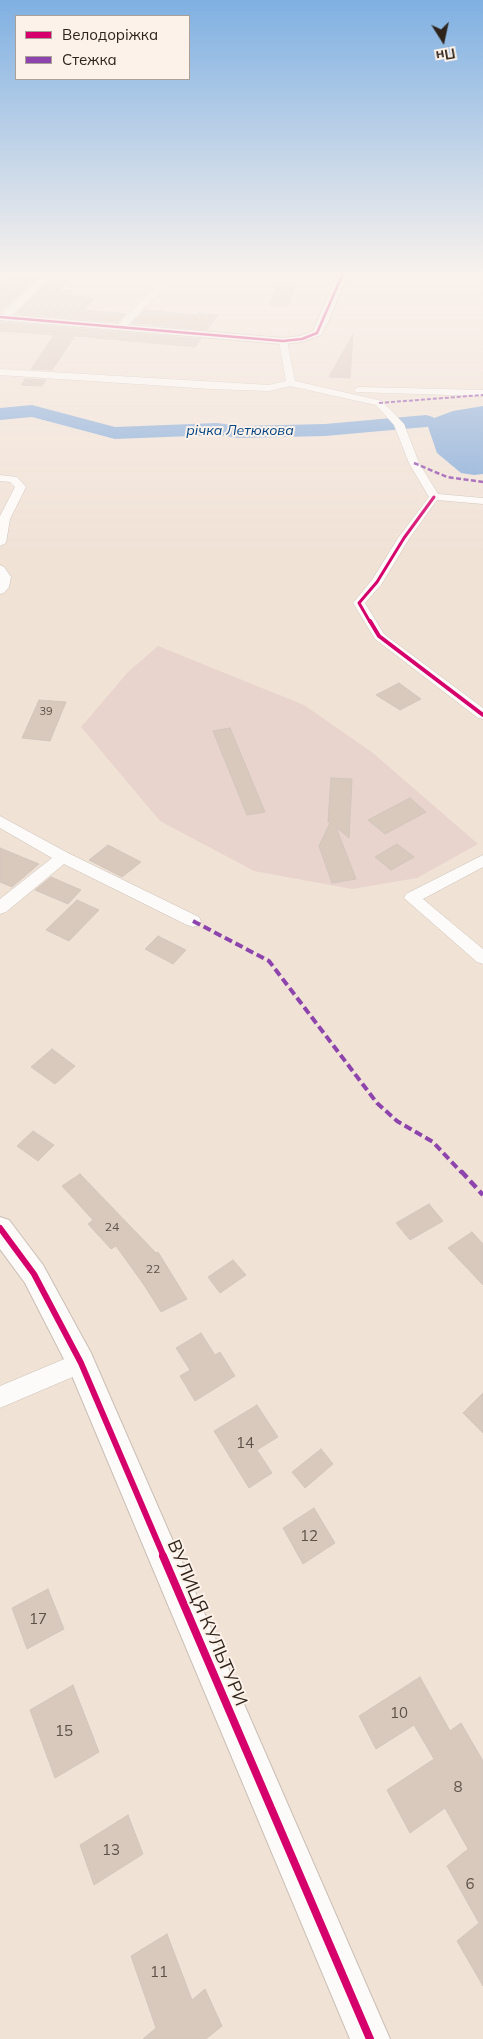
<!DOCTYPE html>
<meta charset="utf-8">
<style>
body{margin:0}
#map{position:relative;width:483px;height:2039px;overflow:hidden;background:#f1e2d6;font-family:Mulish,sans-serif}
canvas{display:block}
.legend{position:absolute;left:15px;top:15px;width:175px;height:65px;box-sizing:border-box;background:#fcf2e9;border:1px solid #aaa097;margin:0;padding:6px 9px;list-style:none;font-size:15px;color:#2e241c}
.legend li{display:flex;align-items:center;gap:10px;height:25px}
.legend b{width:25px;border:1px solid #aaa097}
.north{position:absolute;left:418px;top:15px;width:50px;height:50px;-webkit-text-stroke:4px #fcf2e9;paint-order:stroke;rotate:170deg;font-size:14px;font-weight:700;line-height:20px;text-align:center;color:#2e241c}
.north::after{content:'';display:block;margin:auto;width:18px;height:22px;background:#2e241c;clip-path:polygon(50% 0,100% 100%,50% 72%,0 100%)}
</style>
<div id="map">
<canvas width="483" height="2039"></canvas>
<ul class="legend">
<li><b style="height:6px;background:#d6006c"></b>Велодоріжка</li>
<li><b style="height:6px;background:#8e44ad"></b>Стежка</li>
</ul>
<div class="north">Пн</div>
</div>
<script>
const g = document.querySelector('canvas').getContext('2d');
g.lineJoin = 'round';
function paint(path, color) { g.fillStyle = color; g.fill(path, 'evenodd'); }
const poly = rows => new Path2D(rows.map(r => 'M' + r).join(''));
function trace(path, color, width, dash) { g.strokeStyle = color; g.lineWidth = width; g.lineCap = dash ? 'butt' : 'round'; g.setLineDash(dash || []); g.stroke(path); }
function write(font, color, halo, rows, align = 'center') {
  g.font = font + ' Mulish,sans-serif'; g.lineWidth = 4; g.setLineDash([]); g.textBaseline = 'middle'; g.strokeStyle = halo; g.fillStyle = color; for (const [text, x, y, turn = 0] of rows) {
    g.save(); g.translate(x, y); g.rotate((+turn || 0) * Math.PI / 180); g.textAlign = isNaN(turn) ? turn : align; if (halo) g.strokeText(text, 0, 0); g.fillText(text, 0, 0); g.restore();
  }
}
paint(poly([
 [158,646,304,705,373,753,478,844,417,878,352,889,254,871,160,821,81,727,128,672]
]), '#e8d4cc');
paint(poly([
 [483,406,483,474,474,475,461,473,437,453,426,421,453,411]
]), '#82a9d9');
paint(poly([
 [32,405,115,427,217,423,239,426,325,424,426,415,433,417,436,421,433,425,426,427,325,436,239,438,217,435,115,439,32,417,0,420,0,408,32,405]
]), '#82a9d9');
const building = poly([
 [16,276,38,278,0,312,0,279,13,279,16,276],
 [51,279,69,280,60,290,72,291,68,295,95,298,84,310,126,314,118,322,16,313,51,279],
 [277,286,295,287,288,306,270,305,277,286],
 [145,310,197,315,198,313,218,315,207,330,132,323,145,310],
 [0,322,201,339,195,347,75,336,52,370,31,369,54,335,0,331,0,322],
 [353,334,350,378,329,377,353,334],
 [25,379,46,380,42,386,21,385,25,379],
 [399,683,421,699,400,710,376,695,399,683],
 [39,700,66,702,50,741,22,738,39,700],
 [230,728,265,812,247,815,213,731,230,728],
 [331,778,352,779,349,838,336,827,356,879,332,883,319,846,330,823,328,822,331,778],
 [410,798,426,812,385,834,368,820,410,798],
 [397,844,414,857,391,870,375,857,397,844],
 [108,845,141,862,122,877,89,860,108,845],
 [0,848,39,864,12,887,0,882,0,848],
 [51,877,81,890,68,904,35,890,51,877],
 [77,900,99,910,69,941,46,930,77,900],
 [158,936,186,950,173,964,145,949,158,936],
 [52,1049,75,1066,55,1084,31,1067,52,1049],
 [33,1131,54,1145,38,1161,17,1146,33,1131],
 [80,1174,156,1253,158,1252,187,1299,161,1312,144,1285,116,1246,111,1249,88,1224,93,1220,62,1186,80,1174],
 [429,1204,443,1221,410,1240,396,1223,429,1204],
 [472,1232,483,1244,483,1285,448,1248,472,1232],
 [233,1260,246,1275,220,1293,208,1277,233,1260],
 [201,1333,215,1355,220,1352,235,1376,195,1401,180,1376,190,1370,176,1348,201,1333],
 [483,1393,483,1433,463,1413,483,1393],
 [257,1405,278,1437,257,1450,272,1473,249,1488,214,1431,257,1405],
 [321,1449,333,1464,305,1488,292,1472,321,1449],
 [314,1508,335,1543,303,1564,283,1528,314,1508],
 [48,1589,64,1629,27,1649,12,1608,48,1589],
 [420,1677,450,1731,461,1723,483,1761,483,1986,457,1941,479,1923,447,1866,468,1849,445,1808,410,1833,387,1790,434,1759,414,1725,376,1749,359,1716,420,1677],
 [73,1685,99,1752,55,1778,30,1710,73,1685],
 [128,1815,143,1854,94,1885,80,1845,128,1815],
 [167,1934,192,2000,205,1989,222,2026,206,2039,143,2039,156,2028,131,1956,167,1934]
]);
paint(building, '#d9c9bd');
trace(building, '#d2c6bd', 1);
const minor = poly([
 [47,271,56,271,8,319,2,319,2,315,47,271],
 [171,271,180,271,124,329,118,329,118,325,171,271],
 [283,338,287,341,295,381,382,401,404,424,419,463,438,494,483,498,483,504,437,500,409,539,381,585,365,603,384,634,483,708,483,719,478,718,375,639,353,603,372,580,398,538,429,497,409,463,394,425,376,405,290,386,269,391,212,389,0,375,0,369,269,385,286,381,279,341,283,338],
 [359,387,483,390,483,396,356,392,354,390,359,387],
 [0,475,17,477,26,487,10,519,6,543,0,546,0,516,15,487,10,482,0,481,0,475],
 [0,565,4,567,11,577,9,587,4,593,0,594,0,565],
 [0,816,68,853,199,917,201,921,199,925,193,927,187,925,64,864,6,912,0,914,0,899,52,858,0,828,0,816],
 [483,855,483,867,423,899,483,949,483,964,477,962,404,898,406,894,483,855],
 [81,1352,89,1356,92,1363,89,1370,0,1408,0,1386,81,1352]
]);
const tertiary = poly([
 [339,271,349,271,329,320,321,335,302,342,283,344,0,320,0,314,283,338,300,336,313,331,339,271],
 [0,1217,9,1220,43,1265,91,1353,390,2039,350,2039,70,1371,25,1283,0,1249,0,1217]
]);
trace(minor, '#cabfb6', 1);
trace(tertiary, '#cabfb6', 2);
paint(minor, '#fdfbf9');
paint(tertiary, '#fdfbf9');
trace(poly([
 [379,403,483,395]
]), '#8e44ad', 2, [4, 2]);
trace(poly([
 [414,463,447,477,483,482]
]), '#8e44ad', 2.5, [5, 2.5]);
trace(poly([
 [193,921,269,961,377,1103,397,1121,433,1142,462,1173]
]), '#8e44ad', 4, [8, 4]);
trace(poly([
 [461,1171,483,1195]
]), '#8e44ad', 4.5, [9, 4.5]);
trace(poly([
 [0,317,283,341,302,339,317,333,344,271]
]), '#d6006c', 2.5);
trace(poly([
 [370,622,359,603,377,582,404,538,434,497]
]), '#d6006c', 3);
trace(poly([
 [370,621,379,636,483,715]
]), '#d6006c', 4);
trace(poly([
 [0,1228,34,1274,81,1363,164,1557]
]), '#d6006c', 6);
trace(poly([
 [163,1556,370,2039]
]), '#d6006c', 8);
const sky = g.createLinearGradient(0, 0, 0, 557);
sky.addColorStop(0, '#7fb0e2');
sky.addColorStop(0.49, '#f9f2ed');
sky.addColorStop(1, '#f9f2ed00');
g.fillStyle = sky;
g.fillRect(0, 0, 483, 557);
write('11px', '#5c5047', null, [
 ["39",46,712]
]);
write('12px', '#5c5047', null, [
 ["24",112,1227],
 ["22",153,1269]
]);
write('italic 14px', '#004587', '#fcf2e9', [
 ["річка Летюкова",240,431]
]);
write('15px', '#5c5047', null, [
 ["14",245,1443],
 ["12",309,1536],
 ["17",38,1619],
 ["10",399,1713],
 ["15",64,1731],
 ["8",458,1787],
 ["13",111,1850],
 ["6",470,1884],
 ["11",159,1972]
]);
write('18px', '#2e241c', '#fcf2e9', [
 ["ВУЛИЦЯ КУЛЬТУРИ",207,1623,67]
]);
</script>
